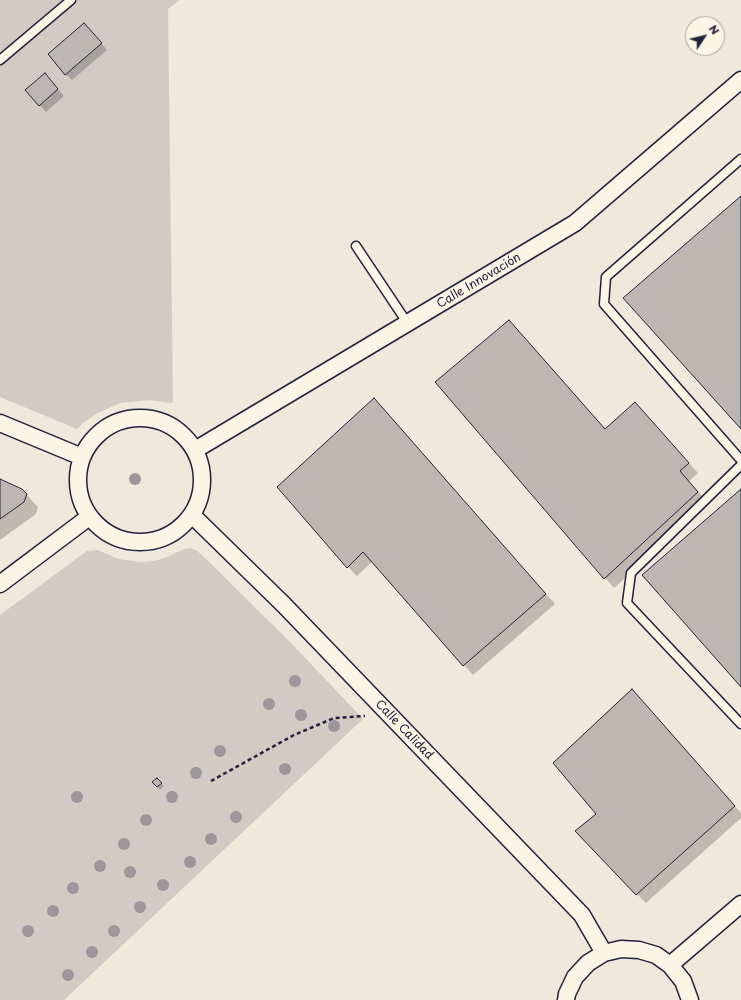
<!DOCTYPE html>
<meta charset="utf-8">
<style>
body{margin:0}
#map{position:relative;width:741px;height:1000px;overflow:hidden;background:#efe8db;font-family:"Playpen Sans",sans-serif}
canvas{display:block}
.north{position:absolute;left:685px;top:16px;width:40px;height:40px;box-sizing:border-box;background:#fcf5e5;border:1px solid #a5a1a1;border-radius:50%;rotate:55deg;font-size:11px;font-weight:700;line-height:16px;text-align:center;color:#22223b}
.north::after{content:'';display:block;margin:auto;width:14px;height:18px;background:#22223b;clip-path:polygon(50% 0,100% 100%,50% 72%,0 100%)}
</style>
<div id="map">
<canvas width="741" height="1000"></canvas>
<div class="north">N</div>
</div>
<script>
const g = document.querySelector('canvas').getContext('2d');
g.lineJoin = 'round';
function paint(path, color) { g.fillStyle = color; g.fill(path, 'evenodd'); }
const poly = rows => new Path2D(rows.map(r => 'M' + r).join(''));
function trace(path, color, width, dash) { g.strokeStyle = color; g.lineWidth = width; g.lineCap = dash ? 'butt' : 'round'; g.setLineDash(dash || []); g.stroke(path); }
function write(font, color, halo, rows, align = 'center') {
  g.font = font + ' "Playpen Sans",sans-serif'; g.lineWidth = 3; g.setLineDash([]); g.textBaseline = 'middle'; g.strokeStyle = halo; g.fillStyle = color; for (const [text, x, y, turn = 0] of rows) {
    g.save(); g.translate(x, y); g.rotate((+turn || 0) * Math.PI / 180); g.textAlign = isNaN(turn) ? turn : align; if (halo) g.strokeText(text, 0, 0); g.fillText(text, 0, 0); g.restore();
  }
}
paint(poly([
 [0,0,180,0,168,9,173,402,171,403,150,400,120,403,96,414,83,423,77,429,0,397],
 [190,548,196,550,202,555,291,643,363,719,64,1000,0,1000,0,615,87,551,98,550,118,559,141,562,154,561,165,558,184,549]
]), '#d1cbc3');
paint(poly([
 [90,30,107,50,72,80,66,74],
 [51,81,64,96,46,112,26,90],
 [436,382,606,430,644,413,698,473,689,481,707,502,614,588],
 [374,399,555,604,473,675,373,561,357,576,348,567],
 [0,480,22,490,38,507,36,514,0,540],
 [632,690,741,813,741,818,646,903,637,894,597,814],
 [157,779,164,786,160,790,154,782]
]), '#0003');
const building = poly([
 [84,23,102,43,65,75,48,54,84,23],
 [45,73,58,89,39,106,25,90,45,73],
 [741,196,741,429,623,298,741,196],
 [509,320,605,429,635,402,689,463,680,471,698,492,604,579,435,382,509,320],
 [374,398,546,594,463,666,363,552,347,568,277,487,374,398],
 [0,479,22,489,27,494,24,502,0,519,0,479],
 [741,489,741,687,642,575,741,489],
 [632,689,735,806,636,895,575,831,596,814,553,763,632,689],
 [157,778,162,783,157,787,152,782,157,778]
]);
paint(building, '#bcb7b3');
trace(building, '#22223b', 1);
const lane = poly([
 [0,60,71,0],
 [741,159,606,277,604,304,741,460],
 [356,246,408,324],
 [741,465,631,573,627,603,741,724]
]);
const street = poly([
 '78 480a62 62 0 1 1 124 0a62 62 0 1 1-124 0Z',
 [0,423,82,457],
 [195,450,575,223,741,80],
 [192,515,284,605,582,915,604,953],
 [0,584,89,517],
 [670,965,741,904],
 [566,1000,567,994,575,977,588,963,604,953,621,949,639,950,656,955,670,965,683,981,690,1000]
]);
trace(lane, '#22223b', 11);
trace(street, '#22223b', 19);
trace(poly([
 [211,781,294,735,334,718,365,716]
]), '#22223b', 2.5, [4, 3]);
trace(lane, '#fcf5e5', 8);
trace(street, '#fcf5e5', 16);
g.fillStyle = '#9b979a';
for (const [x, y] of [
 [135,479],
 [295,681],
 [269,704],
 [301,715],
 [334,726],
 [220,751],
 [285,769],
 [196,773],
 [77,797],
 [172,797],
 [236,817],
 [146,820],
 [211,839],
 [124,844],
 [190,862],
 [100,866],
 [130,872],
 [163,885],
 [73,888],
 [140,907],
 [53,911],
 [28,931],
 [114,931],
 [92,952],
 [68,975]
]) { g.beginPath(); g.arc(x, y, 6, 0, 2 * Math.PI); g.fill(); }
write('12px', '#22223b', '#fcf5e5', [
 ["Calle Innovación",479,281,-31],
 ["Calle Calidad",404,730,46]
]);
</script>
